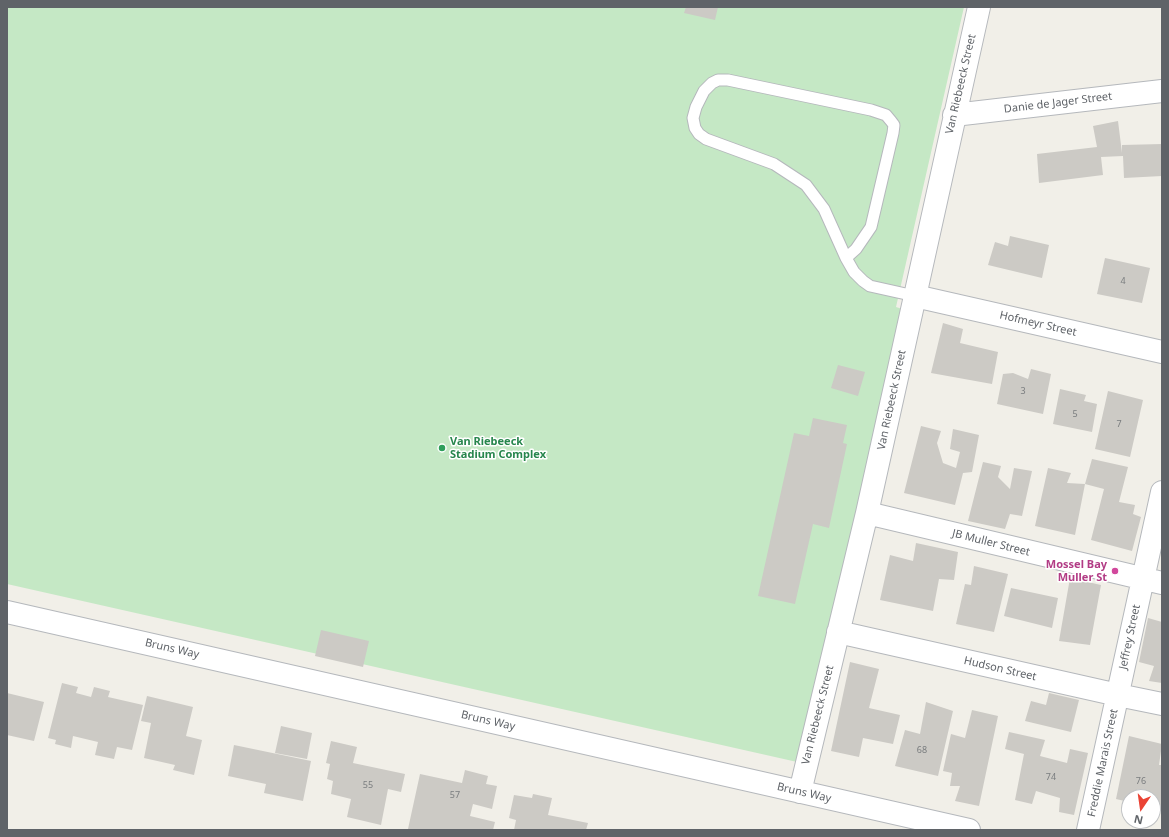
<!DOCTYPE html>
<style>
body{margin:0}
#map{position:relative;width:1169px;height:837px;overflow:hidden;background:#f1efe8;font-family:"Noto Sans",sans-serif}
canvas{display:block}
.frame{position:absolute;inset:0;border:8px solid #5f6368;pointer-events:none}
.north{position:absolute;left:1121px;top:789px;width:40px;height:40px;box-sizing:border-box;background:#fff;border:1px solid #bfc1c3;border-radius:50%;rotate:193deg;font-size:11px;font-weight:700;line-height:16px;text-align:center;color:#5f6368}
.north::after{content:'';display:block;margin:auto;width:14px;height:18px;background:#ea4335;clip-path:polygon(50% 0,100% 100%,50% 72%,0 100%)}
</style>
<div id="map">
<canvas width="1169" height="837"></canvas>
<div class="frame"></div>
<div class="north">N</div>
</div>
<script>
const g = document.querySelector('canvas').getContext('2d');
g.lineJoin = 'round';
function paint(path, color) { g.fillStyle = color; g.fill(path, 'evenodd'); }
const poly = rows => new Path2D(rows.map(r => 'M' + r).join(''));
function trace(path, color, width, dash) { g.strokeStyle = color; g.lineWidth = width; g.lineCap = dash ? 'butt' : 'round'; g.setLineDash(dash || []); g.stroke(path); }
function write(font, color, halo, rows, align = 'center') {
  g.font = font + ' "Noto Sans",sans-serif'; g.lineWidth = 3; g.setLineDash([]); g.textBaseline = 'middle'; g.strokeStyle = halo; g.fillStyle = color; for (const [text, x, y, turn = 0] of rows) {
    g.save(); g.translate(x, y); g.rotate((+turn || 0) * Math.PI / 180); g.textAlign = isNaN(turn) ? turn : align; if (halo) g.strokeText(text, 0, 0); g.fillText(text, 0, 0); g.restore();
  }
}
paint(poly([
 [7,7,964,7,896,307,909,311,806,764,7,584]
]), '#c5e8c5');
paint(poly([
 [686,7,718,7,715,20,684,13],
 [1118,121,1122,153,1122,145,1162,144,1162,176,1124,178,1123,156,1101,157,1103,175,1039,183,1037,154,1097,147,1093,126],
 [1010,236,1049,245,1042,278,988,265,995,242,1008,246],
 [1105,258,1150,268,1142,303,1097,294],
 [943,323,963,329,960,343,998,352,992,384,931,373],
 [838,365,865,372,858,396,831,388],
 [1031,369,1051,374,1043,414,997,404,1003,374,1013,373,1028,379],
 [1060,389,1086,395,1084,401,1097,404,1092,432,1053,424],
 [1108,391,1143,400,1130,457,1095,449],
 [813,418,847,425,843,443,847,444,829,528,813,524,795,604,758,596,794,433,809,436],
 [921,426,941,431,937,443,943,463,956,468,960,452,950,449,953,429,979,435,972,472,963,473,955,505,904,493],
 [1092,459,1128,467,1119,502,1135,505,1133,514,1141,517,1132,551,1091,540,1104,489,1085,484],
 [983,462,1001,466,998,477,1010,489,1014,468,1032,471,1022,516,1010,514,1005,529,968,521],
 [1048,468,1071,473,1067,483,1085,484,1075,535,1035,526],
 [916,543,958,552,954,580,939,579,933,611,880,600,890,555,913,561],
 [974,566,1008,574,994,632,956,624,965,584,971,585],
 [1070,578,1101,585,1090,645,1059,641],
 [1011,588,1058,598,1052,628,1004,616],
 [1148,618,1162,622,1162,683,1149,681,1154,666,1139,662],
 [321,630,369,641,363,667,315,656],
 [850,662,879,669,869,708,900,715,893,744,863,738,859,757,831,751],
 [62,683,78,687,76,693,91,697,94,687,110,691,108,697,143,705,132,750,117,747,114,759,95,755,98,742,73,736,71,748,55,744,56,740,48,738],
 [7,693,44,702,34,741,7,735],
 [1049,693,1079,700,1071,732,1025,721,1031,701,1046,705],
 [147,696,193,707,186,736,202,740,194,775,173,770,175,765,144,758,151,723,141,721],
 [926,702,953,711,938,776,895,766,905,730,920,734],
 [972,710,998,716,979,806,955,801,960,786,950,786,952,773,943,771,951,734,965,738],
 [281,726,312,733,307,759,275,753],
 [1009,732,1045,740,1040,756,1067,763,1070,749,1088,753,1074,815,1059,812,1060,798,1036,791,1032,804,1015,800,1024,754,1005,749],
 [1129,736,1162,744,1159,765,1162,765,1162,810,1153,808,1153,797,1129,797,1129,802,1116,799],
 [331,741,357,747,353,763,405,774,401,792,388,789,381,825,347,817,351,799,331,794,333,781,327,779,330,764,326,763],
 [234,745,311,761,303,801,264,793,266,784,228,776],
 [465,770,488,776,486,784,497,786,492,809,473,804,470,816,495,822,493,830,408,829,420,774,462,783],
 [533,794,552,798,548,815,588,823,586,830,514,830,516,820,509,818,514,795,532,798]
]), '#cccac5');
const lane = poly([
 [846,258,856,249,871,227,893,133,894,125,891,121,886,115,871,110,728,80,718,80,712,83,704,91,696,107,693,118,695,128,699,134,706,139,774,164,806,185,824,209,846,258,854,272,863,281,870,286,915,296]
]);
const street = poly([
 [954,115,1162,91],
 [915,296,1162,352],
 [867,513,1162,583],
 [7,612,969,830],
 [838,632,1118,695,1162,704],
 [800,792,867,513,979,7],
 [1088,830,1162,492]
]);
trace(lane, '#b5b8bc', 13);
trace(street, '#b5b8bc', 24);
trace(lane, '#fff', 11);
trace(street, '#fff', 22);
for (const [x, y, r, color] of [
 [442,448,4,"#2e9e5b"],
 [1115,571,4,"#d1479c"]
]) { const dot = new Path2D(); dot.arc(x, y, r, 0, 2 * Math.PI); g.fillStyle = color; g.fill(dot); trace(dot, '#fff', 1.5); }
write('9px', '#7a7d7f', null, [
 ["4",1123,281],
 ["3",1023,391],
 ["5",1075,414],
 ["7",1119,424],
 ["68",922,750],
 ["74",1051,777],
 ["76",1141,781],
 ["55",368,785],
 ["57",455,795]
]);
write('11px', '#5f6368', '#fff', [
 ["Van Riebeeck Street",961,84,-77],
 ["Danie de Jager Street",1058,103,-7],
 ["Hofmeyr Street",1038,324,13],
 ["Van Riebeeck Street",892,400,-78],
 ["JB Muller Street",991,543,14],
 ["Jeffrey Street",1130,637,-78],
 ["Bruns Way",172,649,13],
 ["Hudson Street",1000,669,13],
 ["Van Riebeeck Street",818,715,-76],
 ["Bruns Way",488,721,13],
 ["Freddie Marais Street",1103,763,-78],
 ["Bruns Way",804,793,13]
]);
write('bold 11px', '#27864d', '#fff', [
 ["Van Riebeeck",450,442],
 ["Stadium Complex",450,455]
], 'left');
write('bold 11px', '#b23c85', '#fff', [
 ["Mossel Bay",1107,565],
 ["Muller St",1107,578]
], 'right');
</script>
